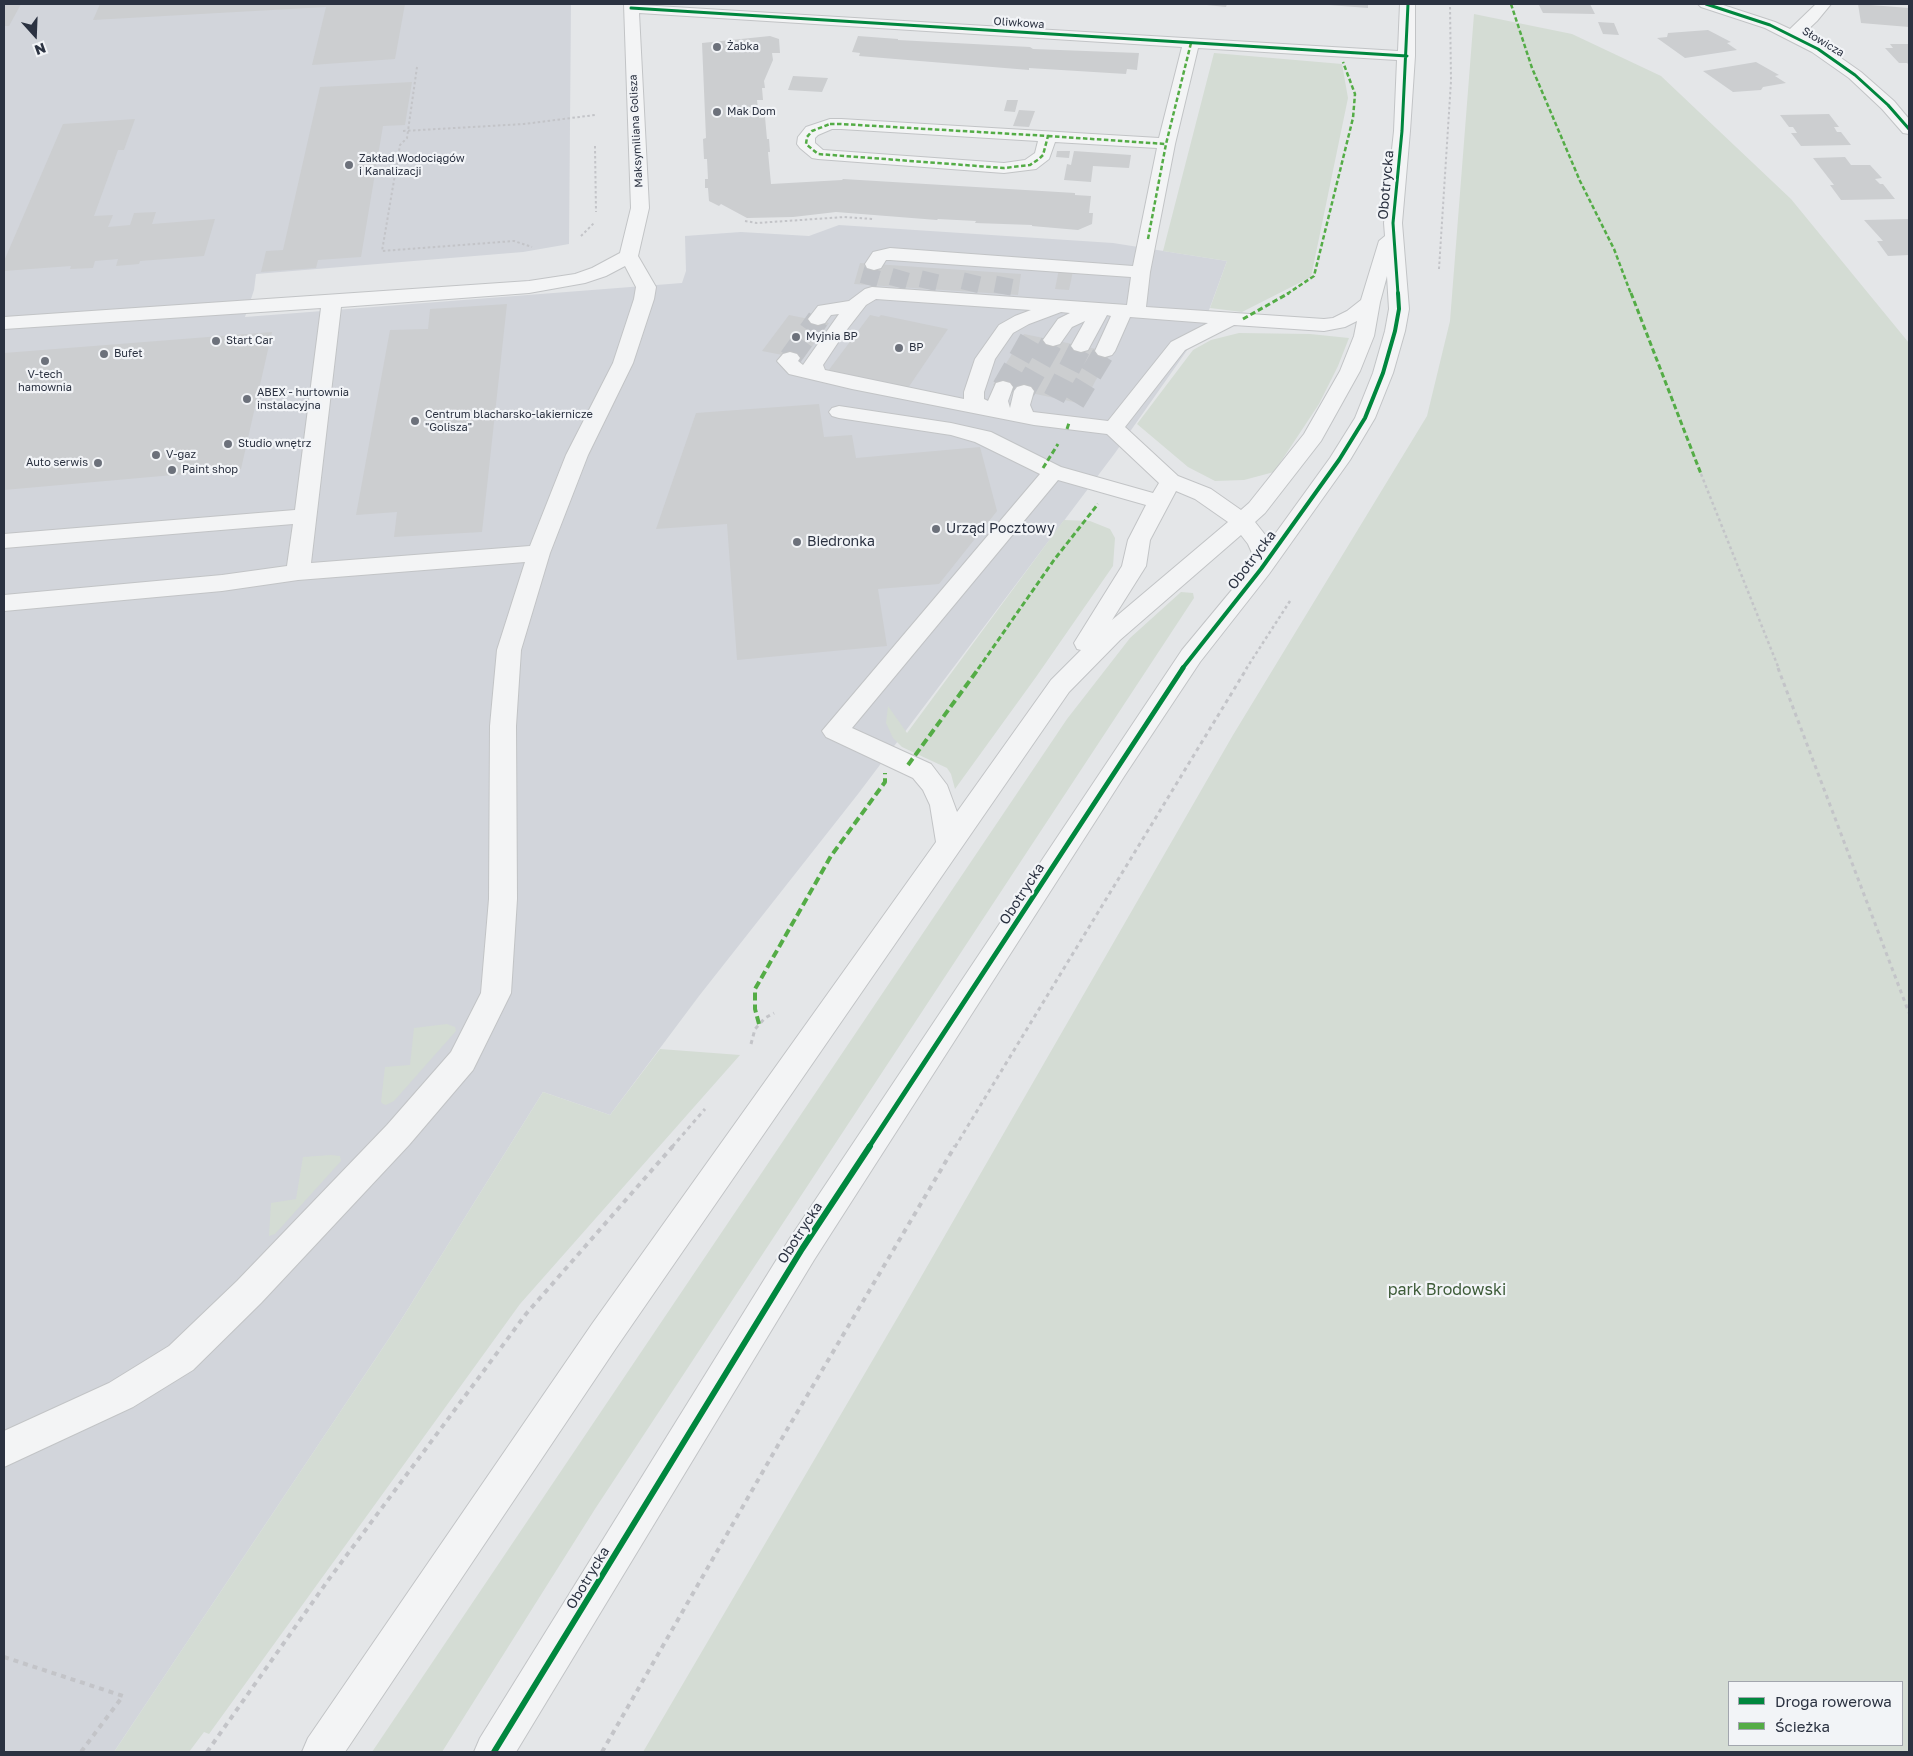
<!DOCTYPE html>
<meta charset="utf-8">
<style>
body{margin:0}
#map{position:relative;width:1913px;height:1756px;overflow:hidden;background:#e4e6e8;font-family:"Golos Text",sans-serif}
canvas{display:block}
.frame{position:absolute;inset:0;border:5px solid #2b3241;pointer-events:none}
.legend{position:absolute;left:1728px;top:1681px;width:175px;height:65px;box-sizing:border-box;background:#f2f4f7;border:1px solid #a2a6ae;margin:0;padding:6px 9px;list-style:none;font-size:15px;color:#2b3241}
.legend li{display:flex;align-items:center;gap:10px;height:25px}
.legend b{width:25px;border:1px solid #a2a6ae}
.north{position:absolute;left:10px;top:10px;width:50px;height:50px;-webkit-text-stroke:4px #f2f4f7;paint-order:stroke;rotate:160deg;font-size:14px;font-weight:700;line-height:20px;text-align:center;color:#2b3241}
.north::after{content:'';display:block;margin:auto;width:18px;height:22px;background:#2b3241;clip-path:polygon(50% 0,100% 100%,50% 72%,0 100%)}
</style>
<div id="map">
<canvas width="1913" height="1756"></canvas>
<div class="frame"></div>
<ul class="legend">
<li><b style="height:6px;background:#00873e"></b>Droga rowerowa</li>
<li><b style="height:6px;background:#54ac46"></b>Ścieżka</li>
</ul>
<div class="north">N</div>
</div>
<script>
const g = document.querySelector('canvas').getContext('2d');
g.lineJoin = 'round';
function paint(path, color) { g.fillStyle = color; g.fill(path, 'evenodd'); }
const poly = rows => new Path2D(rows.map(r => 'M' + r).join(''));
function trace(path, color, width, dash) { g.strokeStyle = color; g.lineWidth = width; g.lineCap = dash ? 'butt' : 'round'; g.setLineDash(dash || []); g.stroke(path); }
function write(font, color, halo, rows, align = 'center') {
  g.font = font + ' "Golos Text",sans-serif'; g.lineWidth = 4.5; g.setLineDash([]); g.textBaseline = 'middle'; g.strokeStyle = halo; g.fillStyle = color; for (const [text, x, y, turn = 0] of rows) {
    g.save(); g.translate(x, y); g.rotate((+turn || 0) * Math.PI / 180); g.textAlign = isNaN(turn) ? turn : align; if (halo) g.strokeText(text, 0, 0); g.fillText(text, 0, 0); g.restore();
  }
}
paint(poly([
 [4,4,571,4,569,244,523,252,256,274,254,290,245,317,682,283,686,271,685,236,741,232,809,236,839,225,1113,243,1227,261,1202,329,1115,453,858,794,699,996,610,1115,543,1092,398,1325,114,1752,4,1752]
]), '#d2d5db');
paint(poly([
 [1474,14,1572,34,1661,76,1791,199,1909,343,1909,1752,643,1752,902,1310,1233,735,1427,416,1450,321],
 [1902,1682,1902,1745,1729,1745,1729,1682],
 [1214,53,1342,64,1348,98,1311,277,1242,312,1210,308,1227,261,1163,251],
 [1239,333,1310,334,1349,338,1338,366,1319,404,1274,472,1244,480,1215,481,1188,467,1137,424,1193,350,1211,340],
 [1064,520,1090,521,1110,529,1115,538,1113,566,1036,677,955,789,951,774,947,768,902,747,893,738,886,723,888,706,907,733],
 [1181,592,1193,593,1194,598,595,1509,442,1752,372,1752,1067,719,1130,638],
 [447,1024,455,1027,456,1031,394,1101,386,1105,383,1104,381,1102,385,1067,410,1065,414,1028],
 [660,1049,740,1055,520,1304,209,1734,204,1732,189,1752,114,1752,398,1325,543,1092,610,1115],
 [331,1155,340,1156,341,1161,275,1234,269,1236,271,1203,296,1199,303,1157]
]), '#d4dcd4');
paint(poly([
 [4,4,21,4,9,26,4,26],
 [100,4,405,4,395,59,312,65,326,7,93,20],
 [1197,4,1227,4,1226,7],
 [1329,4,1368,4,1368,8,1329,5],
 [1555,4,1590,4,1595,14,1543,13,1539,5],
 [1858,4,1909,8,1909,27,1861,23],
 [1598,22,1614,23,1619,35,1603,34],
 [1708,30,1731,42,1727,43,1737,50,1685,58,1657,38,1667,37,1668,33],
 [770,36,779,39,780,53,772,53,773,60,764,81,765,88,762,88,763,100,757,100,759,118,765,117,767,139,769,139,770,152,768,152,771,184,842,180,843,179,1075,193,1075,195,1091,196,1089,213,1093,213,1092,224,1078,230,1032,226,1032,225,975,223,976,221,938,219,937,220,836,212,793,217,747,218,721,204,719,206,709,201,708,188,705,188,705,179,708,179,707,159,704,159,703,139,706,138,702,43],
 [858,36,898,39,898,40,1030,47,1033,49,1139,53,1137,70,1127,69,1126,74,1029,68,1029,70,859,56,860,53,852,52],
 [1890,44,1909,44,1909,65,1907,63,1899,63,1885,48,1893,48],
 [1756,62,1779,75,1775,76,1786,83,1763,87,1761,90,1733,92,1703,71],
 [793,76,828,78,822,92,788,90],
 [412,82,405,125,383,126,361,257,318,260,316,268,261,272,266,251,283,250,320,87],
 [1007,100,1018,100,1015,112,1004,111],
 [1019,110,1035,111,1029,127,1013,126],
 [1829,114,1839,127,1834,127,1837,132,1841,132,1851,145,1801,146,1791,133,1797,133,1793,127,1789,127,1780,115],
 [135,119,124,150,118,150,94,216,113,215,108,227,130,225,134,213,156,212,152,224,215,219,204,256,140,261,139,264,116,266,118,259,95,261,93,268,70,269,71,266,4,271,4,261,63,124],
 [1057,151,1070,151,1069,158,1056,157],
 [1074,151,1131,155,1129,168,1093,166,1091,182,1064,180,1067,164,1071,165],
 [1845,157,1851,165,1870,165,1882,178,1875,179,1880,184,1883,184,1895,199,1841,200,1830,185,1834,185,1813,158],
 [1909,219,1909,255,1888,256,1877,241,1883,241,1864,220],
 [860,263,1021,274,1018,295,854,284],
 [1059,269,1073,271,1069,290,1055,289],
 [507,304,482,532,394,537,397,512,356,515,390,330,428,329,430,309],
 [789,315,829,323,803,359,762,351],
 [870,315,879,317,881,315,948,329,908,388,828,371],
 [272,332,241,469,4,490,4,353],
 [1024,334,1111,352,1083,404,993,385],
 [819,404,824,437,852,435,856,458,980,447,997,511,939,584,878,589,887,646,737,660,727,524,656,529,696,413]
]), '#ccced0');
trace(poly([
 [868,285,874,264],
 [897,287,903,266],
 [927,289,932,268],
 [969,291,974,270],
 [1002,294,1006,273]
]), '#bfc2c7', 17, [17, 9]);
trace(poly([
 [790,358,818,319],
 [1003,387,1032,336],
 [1024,391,1053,340],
 [1054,398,1081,346],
 [1074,402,1105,351]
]), '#bfc2c7', 22, [22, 11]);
const minor = poly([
 [624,4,1398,51,1400,4,1415,4,1415,56,1410,131,1402,223,1409,309,1405,331,1393,373,1375,418,1350,460,1269,574,1200,662,1125,775,814,1260,516,1752,474,1752,480,1738,790,1238,1182,650,1250,568,1252,553,1248,544,1241,535,1120,640,1069,692,616,1348,345,1752,302,1752,308,1738,592,1324,936,842,930,805,923,790,913,778,826,737,822,731,1040,474,975,442,951,435,839,418,832,416,829,412,832,408,839,406,951,423,991,432,1061,467,1153,493,1159,483,1107,434,1034,425,852,389,789,374,777,361,783,354,790,352,797,354,800,358,798,361,803,365,839,314,831,315,825,323,818,325,811,323,808,319,818,306,849,301,865,289,872,287,1127,305,1131,277,890,260,886,260,881,268,874,270,867,268,865,264,873,252,890,248,1133,266,1157,148,1055,142,1049,159,1036,169,1004,173,818,159,812,158,800,148,797,144,798,137,806,127,830,119,841,119,1159,138,1182,47,639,13,649,208,638,256,656,287,654,299,633,363,588,455,550,553,521,650,516,726,517,899,511,993,473,1070,409,1145,261,1303,193,1370,133,1407,4,1467,4,1431,109,1383,169,1346,237,1281,387,1125,451,1052,481,993,489,899,490,726,497,650,525,562,298,580,222,591,4,611,4,595,222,575,287,566,293,524,4,548,4,534,295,510,321,308,4,329,4,317,529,281,575,274,592,268,620,253,631,208,624,4],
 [1198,48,1397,60,1394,131,1384,223,1385,236,1379,241,1361,300,1347,311,1333,318,1324,319,1146,307,1150,272,1175,144,1198,48],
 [832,129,841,129,1038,141,1035,153,1025,160,1004,163,823,150,815,143,815,138,818,135,832,129],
 [625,266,636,287,634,299,613,363,566,455,530,546,311,563,341,307,529,293,585,283,606,276,625,266],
 [1387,276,1389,309,1385,331,1373,373,1355,418,1330,458,1270,541,1255,522,1265,513,1321,441,1360,371,1374,336,1380,302,1387,276],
 [876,299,1031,310,1015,316,999,325,975,359,964,392,964,399,825,370,823,365,845,332,866,305,876,299],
 [1061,312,1070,313,1058,319,1043,340,1046,344,1053,346,1060,344,1072,327,1085,321,1071,346,1074,350,1081,352,1088,350,1107,315,1111,316,1095,351,1098,355,1105,357,1112,355,1115,351,1130,317,1208,323,1171,342,1108,421,1033,412,1030,405,1034,391,1031,387,1024,385,1017,387,1014,391,1010,408,1008,401,1013,387,1010,383,1003,381,996,383,988,401,984,399,984,392,995,359,1013,333,1029,324,1061,312],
 [1357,321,1354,336,1340,371,1304,434,1249,503,1241,510,1211,489,1178,476,1125,427,1185,350,1234,325,1324,331,1345,327,1357,321],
 [1058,480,1146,505,1128,540,1122,566,1074,643,1077,649,1081,650,1051,680,957,812,947,785,931,764,852,728,1058,480],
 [1176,491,1195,499,1228,522,1112,620,1146,566,1150,540,1176,491],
 [1698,4,1720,4,1775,22,1790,29,1816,4,1831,4,1817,21,1802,35,1824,46,1861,72,1894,101,1909,119,1909,134,1903,133,1882,109,1849,78,1812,52,1765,28,1701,7,1698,4]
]);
trace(minor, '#c2c4c6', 2);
trace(poly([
 [417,67,407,138,400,145,382,251,514,241,532,247],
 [403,131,524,124,595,115],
 [595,146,596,212],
 [745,221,757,223,844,217,873,219],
 [581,236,594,223],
 [1439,269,1451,81,1450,4]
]), '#c3c4c8', 2, [2.5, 2.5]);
trace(poly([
 [1701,474,1779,669],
 [1246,669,1290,601]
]), '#c3c4c8', 2.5, [3, 3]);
trace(poly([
 [1778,668,1909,1013],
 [751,1044,755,1029,765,1018,774,1013],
 [672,1147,705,1109],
 [955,1147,1247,668]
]), '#c3c4c8', 3, [4, 4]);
trace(poly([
 [4,1657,123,1696,81,1752],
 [207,1752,329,1579,526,1314,673,1146],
 [602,1752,785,1433,955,1146]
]), '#c3c4c8', 4, [5, 5]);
paint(minor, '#f3f4f5');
trace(poly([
 [1511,4,1532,68,1580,181,1614,249,1631,294],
 [830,124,841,124,1048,136,1043,155,1039,159,1030,165,1004,168,818,154,806,144,807,137,812,131,830,124],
 [1048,136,1166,144],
 [1148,239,1166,144,1191,43],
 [1287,294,1314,276,1353,118,1355,94,1343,62]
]), '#54ac46', 2.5, [4.5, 2.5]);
trace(poly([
 [1631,293,1701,474],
 [1243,319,1289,293],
 [1067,429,1069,423],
 [1043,468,1058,444],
 [978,669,1054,560,1098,504]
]), '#54ac46', 3, [5.5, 3]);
trace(poly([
 [908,765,979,668],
 [759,1024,755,1009,755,989,831,856,885,782,885,773]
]), '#54ac46', 4, [8, 4]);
trace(poly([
 [1706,4,1770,25,1818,49,1855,75,1888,105,1909,129],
 [631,8,1407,56],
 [1398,294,1393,223,1402,131,1408,4]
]), '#00873e', 3);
trace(poly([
 [1182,669,1261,569,1339,460,1365,418,1383,373,1395,331,1399,309,1398,293]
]), '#00873e', 4);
trace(poly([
 [869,1147,1183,668]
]), '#00873e', 5);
trace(poly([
 [494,1752,802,1249,870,1146]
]), '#00873e', 6);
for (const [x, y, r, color] of [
 [717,47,5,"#6c717b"],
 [717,112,5,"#6c717b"],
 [349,165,5,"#6c717b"],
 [796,337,5,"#6c717b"],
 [216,341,5,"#6c717b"],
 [899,348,5,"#6c717b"],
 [104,354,5,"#6c717b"],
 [45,361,5,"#6c717b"],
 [247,399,5,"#6c717b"],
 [415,421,5,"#6c717b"],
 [228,444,5,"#6c717b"],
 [156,455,5,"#6c717b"],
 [98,463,5,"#6c717b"],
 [172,470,5,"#6c717b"],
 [936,529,5,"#6c717b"],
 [797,542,5,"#6c717b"]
]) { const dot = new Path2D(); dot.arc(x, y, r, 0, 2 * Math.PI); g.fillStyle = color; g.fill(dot); trace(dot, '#f2f4f7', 2); }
write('11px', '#2b3241', '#f2f4f7', [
 ["Oliwkowa",1019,23,4],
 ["Słowicza",1823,42,31],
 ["Maksymiliana Golisza",636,131,-93]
]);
write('11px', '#2b3241', '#f2f4f7', [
 ["Żabka",727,47],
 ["Mak Dom",727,112],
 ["Zakład Wodociągów",359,159],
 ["i Kanalizacji",359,172],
 ["Myjnia BP",806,337],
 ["Start Car",226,341],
 ["BP",909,348],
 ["Bufet",114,354],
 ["V-tech",45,375,"center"],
 ["hamownia",45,388,"center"],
 ["ABEX - hurtownia",257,393],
 ["instalacyjna",257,406],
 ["Centrum blacharsko-lakiernicze",425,415],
 ["\"Golisza\"",425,428],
 ["Studio wnętrz",238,444],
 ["V-gaz",166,455],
 ["Auto serwis",88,463,"right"],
 ["Paint shop",182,470]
], 'left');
write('14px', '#2b3241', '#f2f4f7', [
 ["Obotrycka",1386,185,-85],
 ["Obotrycka",1252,560,-53],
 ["Obotrycka",1022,894,-57],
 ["Obotrycka",800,1233,-57],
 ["Obotrycka",588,1578,-59]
]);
write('14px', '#2b3241', '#f2f4f7', [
 ["Urząd Pocztowy",946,529],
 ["Biedronka",807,542]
], 'left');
write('16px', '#3e5c39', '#f2f4f7', [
 ["park Brodowski",1447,1290]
]);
</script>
